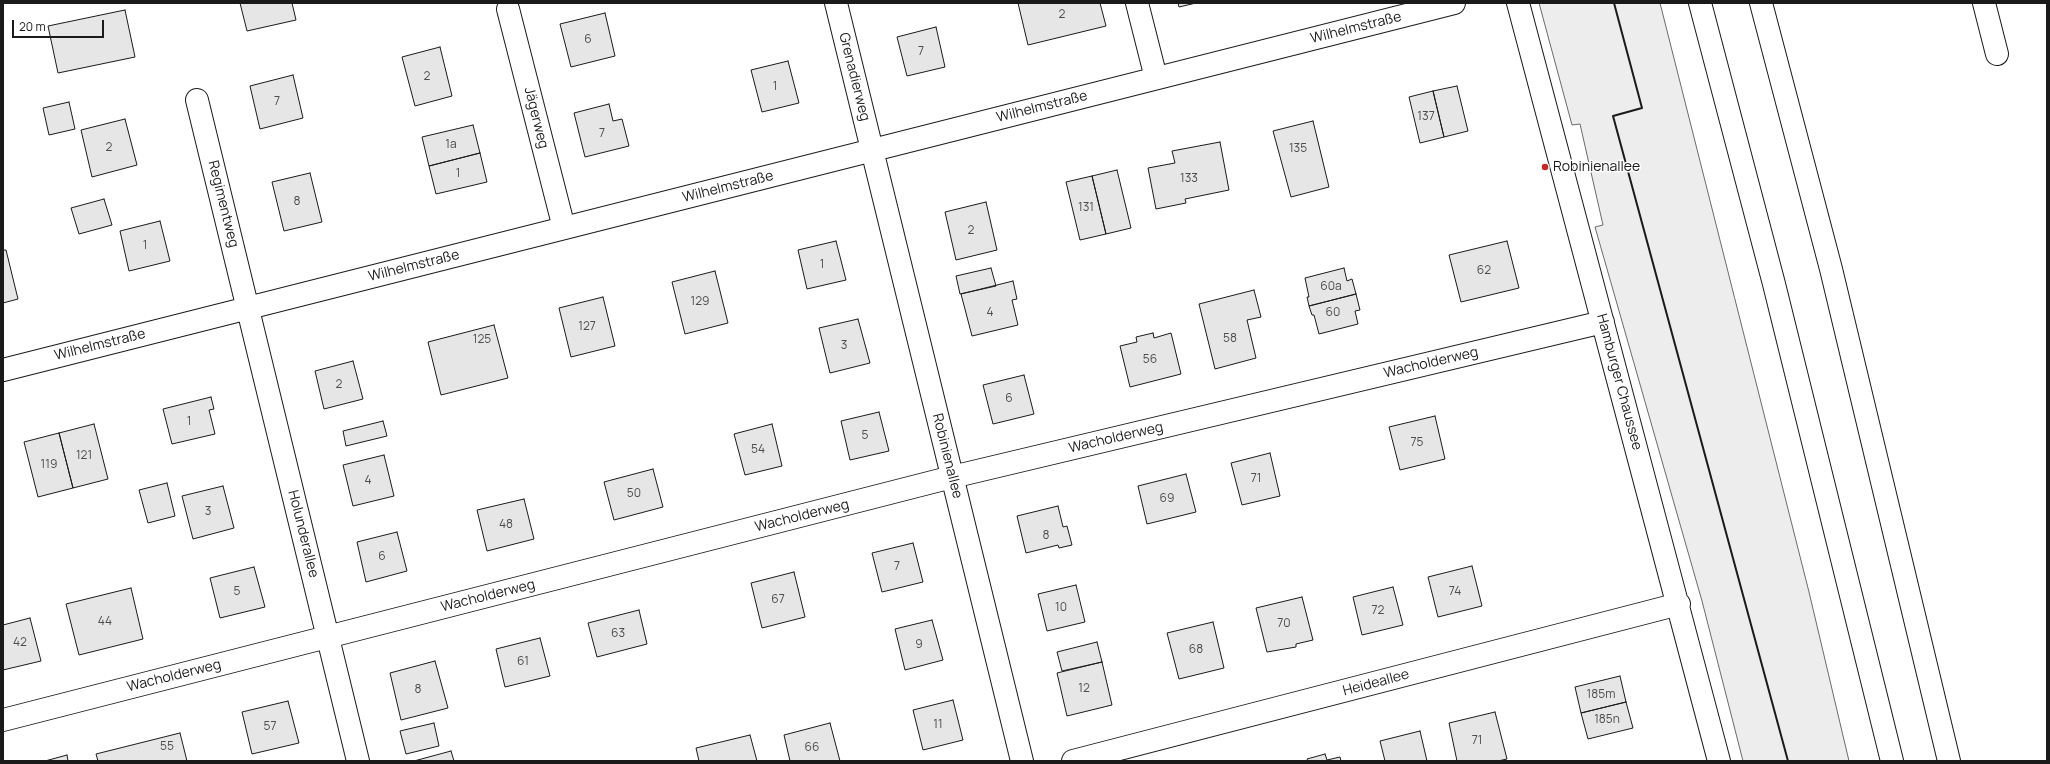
<!DOCTYPE html>
<meta charset="utf-8">
<style>
body{margin:0}
#map{position:relative;width:2050px;height:764px;overflow:hidden;background:#fff;font-family:Manrope,sans-serif}
canvas{display:block}
.frame{position:absolute;inset:0;border:4px solid #1a1a1a;pointer-events:none}
.scale{position:absolute;left:12px;top:20px;width:92px;height:18px;box-sizing:border-box;border:2px solid #1a1a1a;border-top:0;padding-left:5px;font-size:12px;line-height:14px;white-space:nowrap;color:#1a1a1a;-webkit-text-stroke:3px #fff;paint-order:stroke}
</style>
<div id="map">
<canvas width="2050" height="764"></canvas>
<div class="frame"></div>
<div class="scale">20 m</div>
</div>
<script>
const g = document.querySelector('canvas').getContext('2d');
g.lineJoin = 'round';
function paint(path, color) { g.fillStyle = color; g.fill(path, 'evenodd'); }
const poly = rows => new Path2D(rows.map(r => 'M' + r).join(''));
function trace(path, color, width, dash) { g.strokeStyle = color; g.lineWidth = width; g.lineCap = dash ? 'butt' : 'round'; g.setLineDash(dash || []); g.stroke(path); }
function write(font, color, halo, rows, align = 'center') {
  g.font = font + ' Manrope,sans-serif'; g.lineWidth = 3; g.setLineDash([]); g.textBaseline = 'middle'; g.strokeStyle = halo; g.fillStyle = color; for (const [text, x, y, turn = 0] of rows) {
    g.save(); g.translate(x, y); g.rotate((+turn || 0) * Math.PI / 180); g.textAlign = isNaN(turn) ? turn : align; if (halo) g.strokeText(text, 0, 0); g.fillText(text, 0, 0); g.restore();
  }
}
const built = poly([
 [1539,3,1660,3,1809,592,1849,761,1743,761,1702,601,1595,227,1603,225,1580,124,1572,125,1539,3]
]);
paint(built, '#ededed');
trace(built, '#6a6a6a', 1);
const building = poly([
 [240,3,292,3,296,20,247,31,240,3],
 [1018,3,1100,3,1106,26,1028,45,1018,3],
 [1178,3,1196,3,1179,7,1178,3],
 [125,10,135,57,58,73,48,26,125,10],
 [605,13,615,56,571,67,560,24,605,13],
 [936,27,945,67,907,76,897,37,936,27],
 [440,47,452,96,415,106,402,57,440,47],
 [788,61,799,103,762,112,751,70,788,61],
 [293,75,303,118,260,129,250,86,293,75],
 [1457,86,1468,131,1444,137,1433,91,1457,86],
 [1433,91,1444,137,1420,143,1409,97,1433,91],
 [69,102,75,129,49,135,43,108,69,102],
 [609,104,613,121,622,119,629,146,585,157,574,113,609,104],
 [125,119,137,165,92,177,81,130,125,119],
 [1313,121,1329,187,1291,197,1273,131,1313,121],
 [473,125,480,153,429,166,422,137,473,125],
 [1220,142,1229,190,1185,199,1186,203,1156,209,1148,168,1175,163,1172,151,1220,142],
 [480,153,487,182,436,194,429,166,480,153],
 [1117,170,1131,228,1106,234,1092,176,1117,170],
 [310,173,322,222,284,231,272,182,310,173],
 [1092,176,1106,234,1080,240,1066,182,1092,176],
 [104,199,112,225,79,234,71,208,104,199],
 [986,202,997,250,956,260,945,212,986,202],
 [160,221,170,261,129,271,120,231,160,221],
 [836,241,846,280,807,289,798,250,836,241],
 [1507,241,1519,288,1461,302,1449,255,1507,241],
 [3,250,6,250,18,299,3,303,3,250],
 [991,268,996,286,960,294,956,276,991,268],
 [1344,268,1347,281,1352,279,1356,294,1309,306,1307,297,1309,297,1305,278,1344,268],
 [715,271,728,323,685,334,672,282,715,271],
 [1013,281,1017,299,1012,300,1018,325,972,336,961,294,1013,281],
 [1254,290,1261,317,1247,320,1256,358,1215,369,1199,304,1254,290],
 [1356,294,1360,310,1355,311,1358,324,1319,334,1314,315,1312,315,1309,306,1356,294],
 [603,297,615,346,571,357,559,308,603,297],
 [858,319,870,363,830,373,819,328,858,319],
 [494,325,508,378,441,395,428,342,494,325],
 [1153,333,1154,338,1171,333,1181,374,1130,387,1120,346,1137,342,1136,337,1153,333],
 [353,361,363,399,324,409,315,371,353,361],
 [1024,375,1034,414,993,424,983,385,1024,375],
 [211,397,214,409,209,410,215,434,172,444,163,409,211,397],
 [879,412,889,451,850,460,841,421,879,412],
 [1435,416,1445,459,1400,470,1389,427,1435,416],
 [383,421,387,436,346,446,343,431,383,421],
 [94,424,108,479,73,488,59,433,94,424],
 [772,424,782,466,745,475,734,434,772,424],
 [59,433,73,488,38,497,24,442,59,433],
 [1270,453,1280,496,1242,505,1231,463,1270,453],
 [384,455,394,496,353,506,343,465,384,455],
 [653,469,663,507,614,520,604,482,653,469],
 [1186,474,1196,512,1147,524,1138,486,1186,474],
 [167,483,175,516,148,523,139,490,167,483],
 [223,486,234,528,193,539,182,496,223,486],
 [524,499,534,539,487,551,477,510,524,499],
 [1058,506,1063,527,1067,526,1072,545,1059,548,1058,545,1026,553,1017,516,1058,506],
 [397,532,407,571,366,582,357,542,397,532],
 [913,543,923,582,882,592,872,553,913,543],
 [1472,566,1482,606,1438,617,1428,577,1472,566],
 [254,567,265,607,220,618,210,578,254,567],
 [794,572,805,617,762,628,751,583,794,572],
 [1076,585,1085,622,1047,631,1038,594,1076,585],
 [1393,587,1403,625,1362,635,1353,597,1393,587],
 [131,588,143,639,79,655,66,604,131,588],
 [1302,597,1313,640,1296,644,1296,647,1267,652,1256,608,1302,597],
 [639,610,647,644,597,657,588,623,639,610],
 [30,618,41,661,3,670,3,625,30,618],
 [932,620,943,660,905,670,895,629,932,620],
 [1213,622,1224,668,1179,679,1167,633,1213,622],
 [540,638,550,676,505,687,496,649,540,638],
 [1097,642,1102,662,1062,671,1057,652,1097,642],
 [435,661,448,708,401,720,390,673,435,661],
 [1102,662,1112,705,1067,716,1057,673,1102,662],
 [1620,676,1626,702,1581,713,1575,687,1620,676],
 [953,700,963,740,923,750,913,710,953,700],
 [288,701,299,743,252,754,242,712,288,701],
 [1626,702,1633,728,1588,739,1581,713,1626,702],
 [1495,712,1507,759,1498,761,1457,761,1449,723,1495,712],
 [434,723,439,746,406,754,400,731,434,723],
 [830,723,840,761,790,761,784,735,830,723],
 [1420,731,1427,761,1385,761,1380,741,1420,731],
 [180,733,187,761,98,761,96,754,180,733],
 [750,735,757,761,699,761,696,748,750,735],
 [451,751,454,761,414,761,451,751],
 [1325,754,1327,760,1340,757,1341,761,1308,761,1307,759,1325,754],
 [67,755,68,761,45,761,67,755]
]);
paint(building, '#e6e6e6');
trace(building, '#1a1a1a', 1);
const minor = poly([
 [836,3,1022,761],
 [1137,3,1156,78],
 [1518,3,1719,761],
 [1984,3,1997,54],
 [508,9,564,228],
 [197,100,358,761],
 [3,370,1454,3],
 [3,720,952,477,1603,322],
 [1073,761,1679,604]
]);
const highway = poly([
 [1700,3,1774,284,1892,761],
 [1761,3,1831,269,1949,761]
]);
trace(minor, '#1a1a1a', 24);
trace(highway, '#1a1a1a', 24);
trace(minor, '#fff', 22);
trace(highway, '#fff', 22);
trace(poly([
 [1614,3,1642,108,1613,116,1788,761]
]), '#1a1a1a', 2);
for (const [x, y, r, color] of [
 [1545,167,4,"#c62828"]
]) { const dot = new Path2D(); dot.arc(x, y, r, 0, 2 * Math.PI); g.fillStyle = color; g.fill(dot); trace(dot, '#fff', 1.5); }
write('12px', '#4d4d4d', null, [
 ["2",1062,15],
 ["6",588,40],
 ["7",921,52],
 ["2",427,77],
 ["1",775,87],
 ["7",277,102],
 ["137",1426,117],
 ["7",602,134],
 ["1a",451,145],
 ["2",109,148],
 ["135",1298,149],
 ["1",458,174],
 ["133",1189,179],
 ["8",297,202],
 ["131",1086,208],
 ["2",971,231],
 ["1",145,246],
 ["1",822,265],
 ["62",1484,271],
 ["60a",1331,287],
 ["129",700,302],
 ["4",990,313],
 ["60",1333,313],
 ["127",587,327],
 ["58",1230,339],
 ["125",482,340],
 ["3",844,346],
 ["56",1150,360],
 ["2",339,385],
 ["6",1009,399],
 ["1",189,422],
 ["5",865,436],
 ["75",1417,443],
 ["54",758,450],
 ["121",84,456],
 ["119",49,465],
 ["71",1256,479],
 ["4",368,481],
 ["50",634,494],
 ["69",1167,499],
 ["3",208,512],
 ["48",506,525],
 ["8",1046,536],
 ["6",382,557],
 ["7",897,567],
 ["5",237,592],
 ["74",1455,592],
 ["67",778,600],
 ["10",1061,608],
 ["72",1378,611],
 ["44",105,622],
 ["70",1284,624],
 ["63",618,634],
 ["42",20,643],
 ["9",919,645],
 ["68",1196,650],
 ["61",523,662],
 ["12",1084,689],
 ["8",418,690],
 ["185m",1601,695],
 ["185n",1607,720],
 ["11",938,725],
 ["57",270,727],
 ["71",1477,741],
 ["55",167,747],
 ["66",812,748]
]);
write('14px', '#1a1a1a', '#fff', [
 ["Wilhelmstraße",1356,28,-14],
 ["Grenadierweg",854,77,76],
 ["Wilhelmstraße",1042,107,-14],
 ["Jägerweg",536,118,76],
 ["Wilhelmstraße",728,187,-14],
 ["Regimentweg",223,204,76],
 ["Wilhelmstraße",414,266,-14],
 ["Wilhelmstraße",100,345,-14],
 ["Wacholderweg",1431,363,-13],
 ["Hamburger Chaussee",1619,382,75],
 ["Wacholderweg",1116,438,-13],
 ["Robinienallee",947,456,76],
 ["Wacholderweg",802,516,-14],
 ["Holunderallee",303,534,76],
 ["Wacholderweg",488,596,-14],
 ["Wacholderweg",174,676,-14],
 ["Heideallee",1376,683,-15]
]);
write('14px', '#1a1a1a', '#fff', [
 ["Robinienallee",1553,167]
], 'left');
</script>
